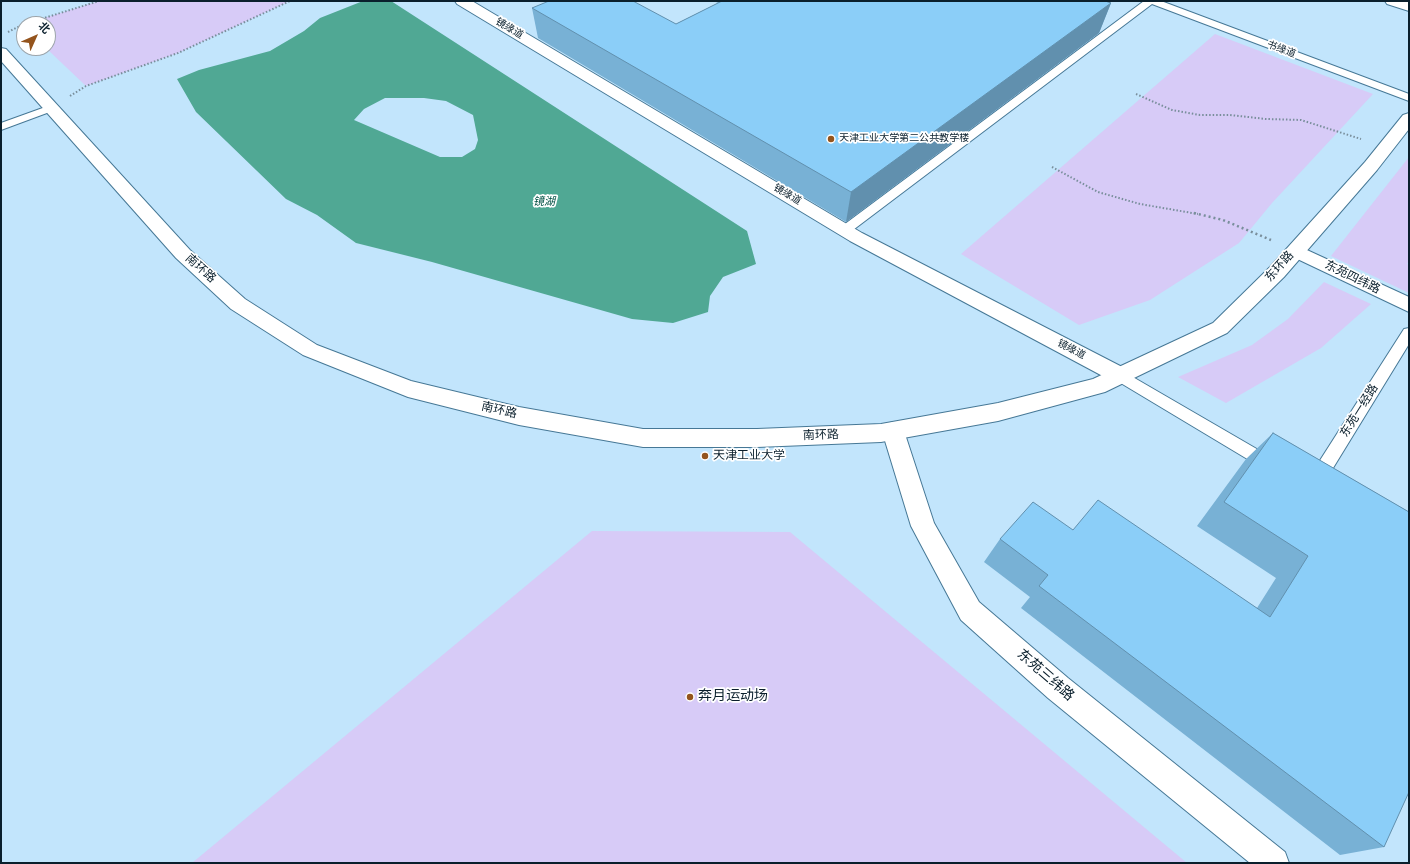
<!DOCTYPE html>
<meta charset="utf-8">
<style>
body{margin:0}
#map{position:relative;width:1410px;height:864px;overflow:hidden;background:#daeefc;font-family:"Source Sans 3","Noto Sans SC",sans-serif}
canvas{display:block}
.frame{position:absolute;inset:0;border:2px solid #0a1f2c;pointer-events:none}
.north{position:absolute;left:16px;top:16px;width:40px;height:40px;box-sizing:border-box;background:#fff;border:1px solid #9da5ab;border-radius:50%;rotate:45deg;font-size:11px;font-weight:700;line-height:16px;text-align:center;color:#0a1f2c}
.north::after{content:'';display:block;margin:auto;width:14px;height:18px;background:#94541d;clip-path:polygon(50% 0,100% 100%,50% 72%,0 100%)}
</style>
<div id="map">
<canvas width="1410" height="864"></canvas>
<div class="frame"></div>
<div class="north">北</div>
</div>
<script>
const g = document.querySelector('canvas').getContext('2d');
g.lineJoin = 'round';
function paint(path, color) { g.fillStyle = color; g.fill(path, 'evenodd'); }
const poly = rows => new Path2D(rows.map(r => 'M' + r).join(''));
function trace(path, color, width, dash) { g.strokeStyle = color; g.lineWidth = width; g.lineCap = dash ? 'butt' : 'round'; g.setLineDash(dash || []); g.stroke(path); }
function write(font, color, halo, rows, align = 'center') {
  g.font = font + ' "Source Sans 3","Noto Sans SC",sans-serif'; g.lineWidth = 3.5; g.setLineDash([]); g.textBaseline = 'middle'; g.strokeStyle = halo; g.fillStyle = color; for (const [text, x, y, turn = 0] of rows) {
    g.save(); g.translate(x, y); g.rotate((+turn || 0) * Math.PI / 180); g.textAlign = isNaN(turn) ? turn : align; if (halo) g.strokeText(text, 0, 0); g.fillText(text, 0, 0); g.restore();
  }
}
paint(poly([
 [1,1,1409,1,1409,863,1,863],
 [24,24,48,24,48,48,24,48]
]), '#c2e5fc');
paint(poly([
 [99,1,290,1,178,53,86,86,46,48,48,48,48,24,25,24],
 [1215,34,1373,94,1272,203,1239,243,1150,300,1079,325,961,254],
 [1409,157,1409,261,1407,264,1409,265,1409,293,1331,256],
 [1324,282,1371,304,1321,348,1226,403,1178,377,1252,345,1288,319],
 [592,531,790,532,1187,863,192,863]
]), '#d7cbf7');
paint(poly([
 [363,1,391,1,747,231,756,264,723,277,710,296,708,312,673,323,632,319,432,262,356,243,317,215,286,199,196,112,177,79,199,70,270,51,304,31,320,18],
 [385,98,424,98,446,101,473,115,478,140,475,149,462,157,440,157,354,120,364,109]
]), '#50a894');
const lane = poly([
 [1144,1,1161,1,1409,94,1409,101,1152,4,849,233,845,234,841,233,839,230,841,227,1144,1],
 [51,105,56,108,55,110,1,130,1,123,51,105],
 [1409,328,1409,344,1322,486,1316,488,1310,486,1308,481,1310,476,1404,329,1409,328],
 [1119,369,1274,459,1277,464,1274,469,1269,471,1264,469,1114,379,1112,375,1114,371,1119,369]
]);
const street = poly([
 [455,1,472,1,862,233,1126,369,1129,375,1126,381,1119,383,1112,381,850,241,457,4,455,1],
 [1385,1,1409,2,1409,11,1387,4,1385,1],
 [1296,245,1409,297,1409,312,1289,255,1287,251,1289,247,1296,245],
 [893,422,901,425,904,431,934,523,979,602,1068,678,1285,852,1289,863,1250,863,1048,698,961,620,911,526,882,431,885,425,893,422]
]);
const secondary = poly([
 [1,48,6,49,190,250,245,299,317,345,411,381,519,407,643,429,757,429,881,424,998,403,1093,379,1213,323,1270,267,1365,162,1403,115,1409,113,1409,129,1377,170,1284,277,1227,333,1105,392,998,421,881,442,757,447,643,447,519,425,408,397,303,355,231,309,176,258,1,61,1,48]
]);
trace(lane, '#467896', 2);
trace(street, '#467896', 2);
trace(secondary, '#467896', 2);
trace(poly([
 [25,24,99,1],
 [8,32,24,24],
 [1136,94,1172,110,1200,115,1230,115,1266,119,1301,120,1361,139],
 [70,96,86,86,178,53,290,1],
 [1052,167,1098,192,1140,204,1198,214]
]), '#798e9b', 2, [1.5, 2]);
trace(poly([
 [1194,213,1223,220,1271,240]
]), '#798e9b', 2.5, [2, 3]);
paint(lane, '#fff');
paint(street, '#fff');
paint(secondary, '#fff');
paint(poly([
 [714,1,1105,1,1111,3,1099,33,846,222,538,38,532,8,676,24,718,3],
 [1273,433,1409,512,1384,847,1340,855,1021,608,1030,597,984,562,1000,539,1073,530,1257,608,1276,578,1197,526,1246,459]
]), '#78b1d5');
paint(poly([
 [1111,3,1099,33,846,222,851,192]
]), '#6190ae');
const building = poly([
 [549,1,633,1,676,24,722,1,1105,1,1111,3,851,192,532,8,549,1],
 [1273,433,1409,512,1409,792,1384,847,1039,586,1048,575,1000,539,1033,502,1073,530,1098,500,1270,617,1308,556,1224,502,1273,433]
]);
paint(building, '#8bcef8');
trace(building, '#6190ae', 1);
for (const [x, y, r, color] of [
 [831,139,4,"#94541d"],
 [705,456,4,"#94541d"],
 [690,697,4,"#94541d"]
]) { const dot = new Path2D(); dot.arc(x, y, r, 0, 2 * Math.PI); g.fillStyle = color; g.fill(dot); trace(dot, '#fff', 1.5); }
write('10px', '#0a1f2c', '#fff', [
 ["镜缘道",509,29,31],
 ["书缘道",1281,50,21],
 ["镜缘道",787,195,31],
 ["镜缘道",1071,350,28]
]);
write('10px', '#0a1f2c', '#fff', [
 ["天津工业大学第二公共教学楼",839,139]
], 'left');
write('italic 11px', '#005043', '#fff', [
 ["镜湖",544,203]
]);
write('12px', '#0a1f2c', '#fff', [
 ["东环路",1280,267,-48],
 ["南环路",200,269,42],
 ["东苑四纬路",1352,278,26],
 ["南环路",499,411,13],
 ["东苑一经路",1360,411,-58],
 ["南环路",821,436,-2]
]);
write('12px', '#0a1f2c', '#fff', [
 ["天津工业大学",713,456]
], 'left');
write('14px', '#0a1f2c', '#fff', [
 ["东苑三纬路",1045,676,41]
]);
write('14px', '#0a1f2c', '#fff', [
 ["奔月运动场",698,697]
], 'left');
</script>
